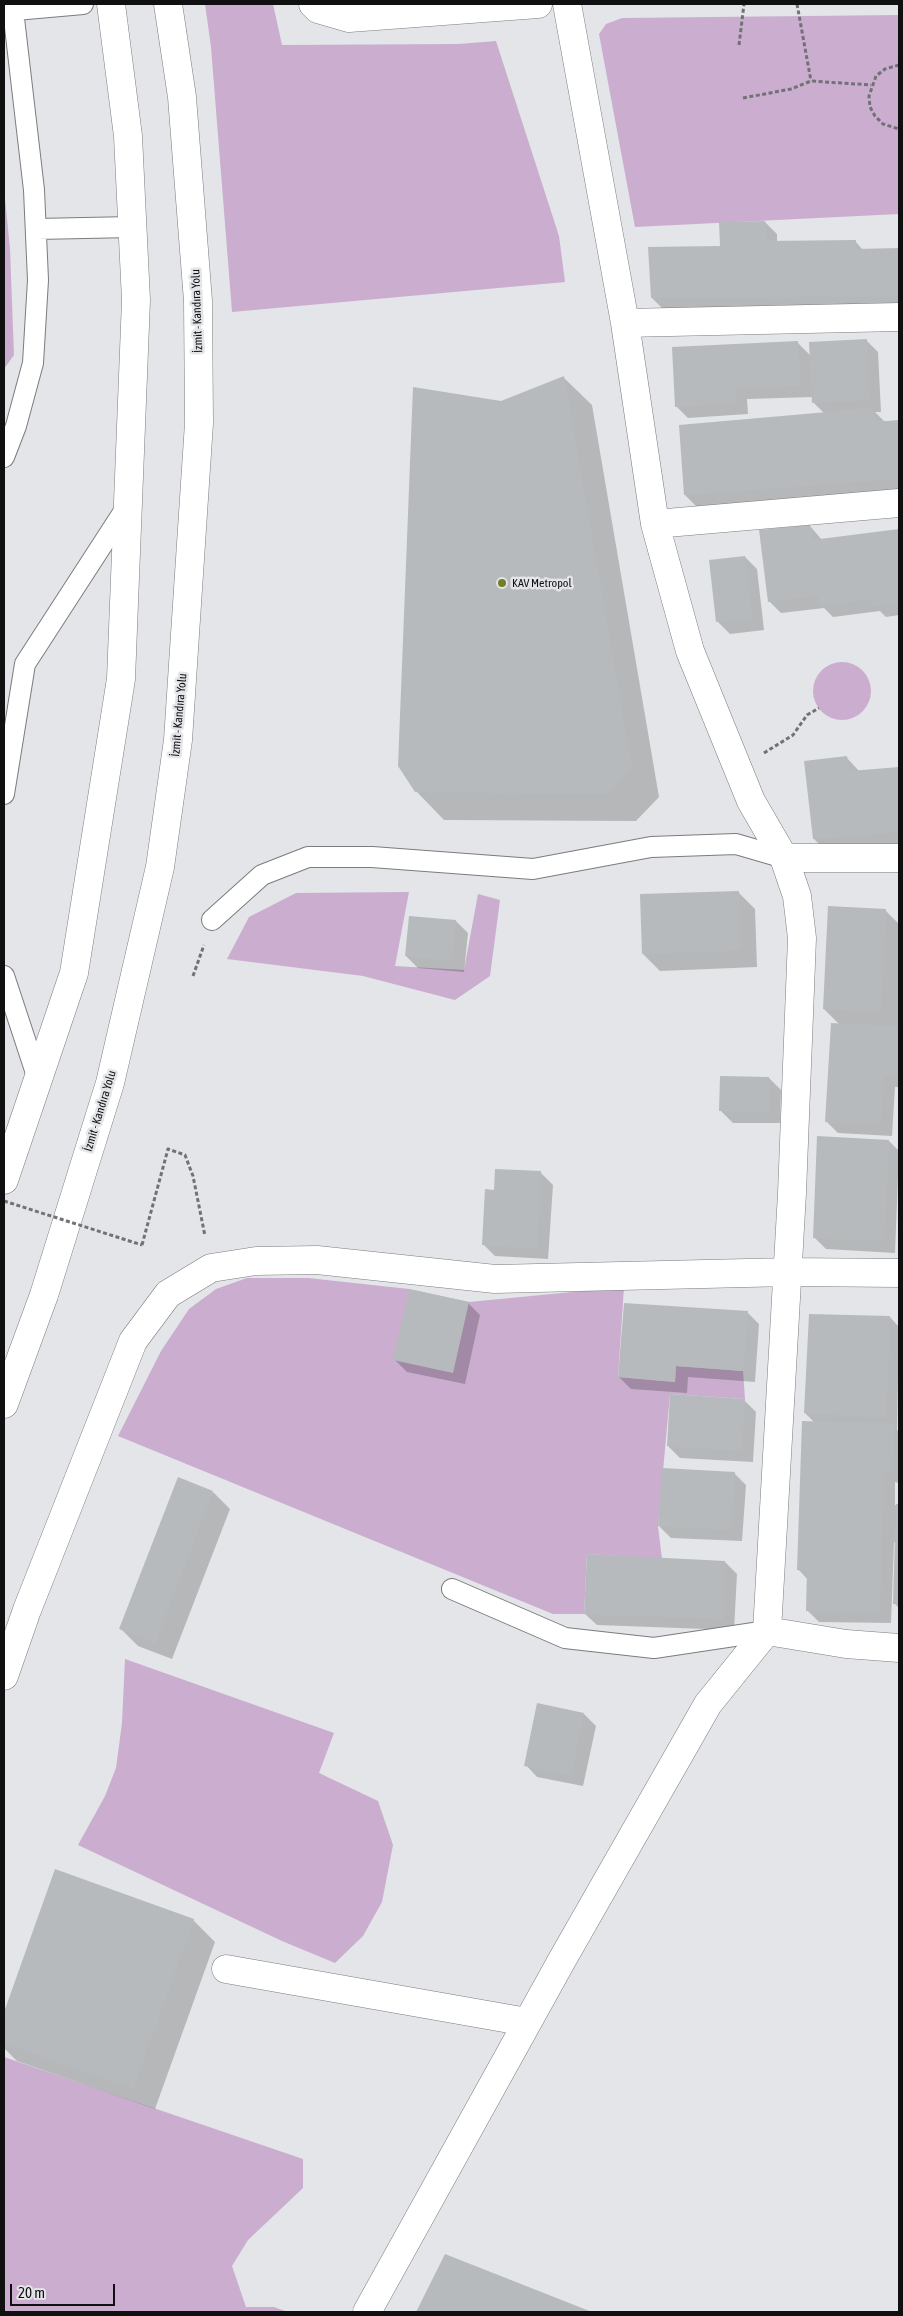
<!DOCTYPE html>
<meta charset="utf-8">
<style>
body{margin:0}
#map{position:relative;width:903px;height:2316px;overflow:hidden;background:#e3e5e8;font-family:"Asap Condensed",sans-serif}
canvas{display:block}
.frame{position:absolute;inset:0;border:5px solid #101011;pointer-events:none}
.scale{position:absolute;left:10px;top:2284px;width:105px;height:22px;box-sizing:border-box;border:2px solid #101011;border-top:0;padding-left:6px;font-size:15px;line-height:18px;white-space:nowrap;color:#101011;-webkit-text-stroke:4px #e3e5e8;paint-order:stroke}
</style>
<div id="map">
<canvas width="903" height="2316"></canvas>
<div class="frame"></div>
<div class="scale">20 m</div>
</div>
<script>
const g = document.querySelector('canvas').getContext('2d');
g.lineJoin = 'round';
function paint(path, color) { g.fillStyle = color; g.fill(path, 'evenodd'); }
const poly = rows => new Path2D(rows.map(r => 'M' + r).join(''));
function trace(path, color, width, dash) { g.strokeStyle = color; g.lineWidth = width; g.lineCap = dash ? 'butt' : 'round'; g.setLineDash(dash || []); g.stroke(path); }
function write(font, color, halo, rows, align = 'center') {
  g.font = font + ' "Asap Condensed",sans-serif'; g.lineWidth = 5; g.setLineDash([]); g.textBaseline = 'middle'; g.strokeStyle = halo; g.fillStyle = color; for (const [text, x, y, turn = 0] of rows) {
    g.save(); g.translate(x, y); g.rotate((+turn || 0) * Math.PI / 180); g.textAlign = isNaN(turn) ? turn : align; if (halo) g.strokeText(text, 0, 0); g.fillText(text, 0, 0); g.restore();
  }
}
paint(poly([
 [205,4,273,4,282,45,458,44,496,41,559,236,565,282,232,312,211,47],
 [899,15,899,214,635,227,599,34,606,24,622,18],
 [4,188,10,249,14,355,4,369],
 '813 691a29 29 0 1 1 58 0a29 29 0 1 1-58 0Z',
 [409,892,395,966,464,970,478,894,500,900,490,976,455,1000,363,976,227,959,249,917,296,893],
 [247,1278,308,1278,409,1289,469,1302,624,1287,618,1377,675,1382,676,1366,743,1371,745,1399,670,1394,658,1526,662,1559,587,1554,584,1614,553,1614,118,1436,161,1351,189,1309,216,1289],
 [125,1659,334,1733,319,1773,378,1801,393,1845,382,1902,363,1936,335,1963,282,1941,78,1845,105,1796,116,1768,122,1723],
 [4,2057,303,2159,303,2188,248,2240,232,2266,246,2307,274,2307,288,2312,4,2312]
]), '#cbadd0');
paint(poly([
 [765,222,777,234,777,242,855,241,863,250,899,249,899,307,664,310,652,298,721,248],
 [866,340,878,352,881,412,875,412,885,422,899,421,899,491,697,507,685,495,825,414,813,402,813,397,747,399,748,414,688,418,676,406,798,343,811,356],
 [564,378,592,405,659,797,636,821,444,820,416,791,502,402],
 [810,526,822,540,899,530,899,615,886,617,880,611,833,617,824,608,781,613,769,601],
 [745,557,757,569,764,630,730,634,718,622],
 [847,758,859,771,899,768,899,845,826,851,814,839],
 [738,892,755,909,757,967,660,971,643,954],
 [885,910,899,924,899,1087,895,1087,892,1136,838,1133,826,1121,840,1025,824,1009],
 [410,917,456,921,468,933,464,972,418,968,406,956],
 [769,1078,781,1090,780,1123,733,1123,721,1111],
 [889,1141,899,1151,895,1253,826,1249,814,1237],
 [541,1173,553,1185,548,1259,495,1256,483,1244,495,1191],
 [468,1303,480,1315,465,1384,407,1372,395,1360],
 [747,1312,759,1324,755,1382,688,1377,687,1393,631,1389,619,1377],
 [890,1317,899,1327,897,1430,899,1432,899,1483,895,1482,895,1505,899,1505,899,1608,894,1603,896,1543,894,1542,891,1623,819,1622,807,1610,808,1580,798,1569,815,1423,805,1413],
 [744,1400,756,1412,753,1462,680,1458,668,1446],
 [734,1473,746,1485,742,1541,671,1538,659,1526],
 [213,1492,230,1509,172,1659,138,1646,121,1629],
 [725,1562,737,1574,734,1630,597,1625,585,1614],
 [584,1714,596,1726,583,1786,537,1777,526,1765],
 [55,1871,193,1920,215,1942,155,2109,17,2061,4,2048,4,2016],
 [446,2256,589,2312,417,2312]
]), '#0003');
paint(poly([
 [765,221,766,241,856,240,856,249,899,248,899,296,651,298,648,247,720,246,719,222],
 [867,339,869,400,812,403,809,342],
 [798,341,800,386,736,388,737,403,675,407,672,347],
 [564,376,632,769,608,794,415,792,398,766,413,387,501,401],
 [873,408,875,422,899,420,899,479,684,495,679,425],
 [810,525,812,540,899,529,899,602,873,606,872,599,820,606,819,595,768,602,759,530],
 [745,556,752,618,716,622,709,560],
 [847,756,850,771,899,767,899,832,813,839,804,761],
 [739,891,741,950,642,954,640,894],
 [828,906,886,909,881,1012,823,1009],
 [409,916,456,920,452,961,405,956],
 [831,1023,899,1027,899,1077,884,1075,881,1125,825,1122],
 [720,1076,769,1077,769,1112,719,1111],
 [817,1136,889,1140,884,1241,813,1238],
 [495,1169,541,1171,537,1248,482,1245,485,1189,494,1190],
 [409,1289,469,1302,453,1373,393,1360],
 [624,1303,748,1311,743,1371,676,1366,675,1382,618,1377],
 [809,1314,890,1316,886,1417,804,1413],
 [670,1394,745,1399,741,1451,667,1446],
 [802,1421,894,1424,892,1472,884,1471,880,1612,806,1611,807,1571,797,1570],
 [662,1468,735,1472,731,1530,658,1526],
 [178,1477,213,1491,155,1643,119,1629],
 [896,1504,899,1504,899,1604,893,1604],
 [587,1554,725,1561,723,1619,584,1614],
 [537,1703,584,1713,571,1775,524,1766],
 [55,1869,194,1919,133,2088,4,2043,4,2012],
 [445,2254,592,2312,416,2312]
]), '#b7babc');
const lane = poly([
 [4,11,83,4],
 [36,229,133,227],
 [4,457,16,426,33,363,38,280,34,190,13,10],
 [4,794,25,664,128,505],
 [212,920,262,875,308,857,372,857,533,869,651,847,736,844,784,858],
 [4,976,38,1079],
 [452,1589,565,1638,654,1648,767,1631]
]);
const street = poly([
 [313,4,318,9,349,18,538,4],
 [625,323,899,317],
 [655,524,899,503],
 [784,858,899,858],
 [767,1631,846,1644,899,1648],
 [4,1676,27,1610,133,1341,168,1294,211,1268,256,1261,317,1260,495,1279,789,1272,899,1273],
 [226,1969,527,2022],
 [367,2312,562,1960,708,1704,767,1631,792,1193,802,938,797,896,784,858,751,801,690,651,655,524,625,323,567,4]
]);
const highway = poly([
 [4,1180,74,973,121,679,136,300,128,136,111,4],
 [4,1404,44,1295,110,1083,160,867,178,740,199,423,198,301,182,97,168,4]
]);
trace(lane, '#7a7c7e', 22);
trace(street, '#7a7c7e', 29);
trace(highway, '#7a7c7e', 29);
trace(poly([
 [797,4,811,81],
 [739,45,744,4],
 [899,65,885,69,876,76,869,96,870,107,875,116,883,124,899,129],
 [743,98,791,89,811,81,871,85],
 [764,753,793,735,807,715,819,708],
 [193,976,204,945],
 [142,1245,168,1149,185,1155,193,1176,205,1236]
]), '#717274', 3, [4, 2.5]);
trace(lane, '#fff', 20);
trace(street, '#fff', 28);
trace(highway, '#fff', 28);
trace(poly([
 [4,1201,142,1245]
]), '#717274', 3, [4, 2.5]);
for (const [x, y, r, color] of [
 [502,583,5,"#747d28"]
]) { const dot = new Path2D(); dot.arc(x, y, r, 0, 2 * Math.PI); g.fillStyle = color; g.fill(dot); trace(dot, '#e3e5e8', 2); }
write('12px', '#101011', '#e3e5e8', [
 ["İzmit - Kandıra Yolu",197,311,-92],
 ["İzmit - Kandıra Yolu",179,715,-85],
 ["İzmit - Kandıra Yolu",100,1111,-73]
]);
write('12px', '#101011', '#e3e5e8', [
 ["KAV Metropol",512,583]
], 'left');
</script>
